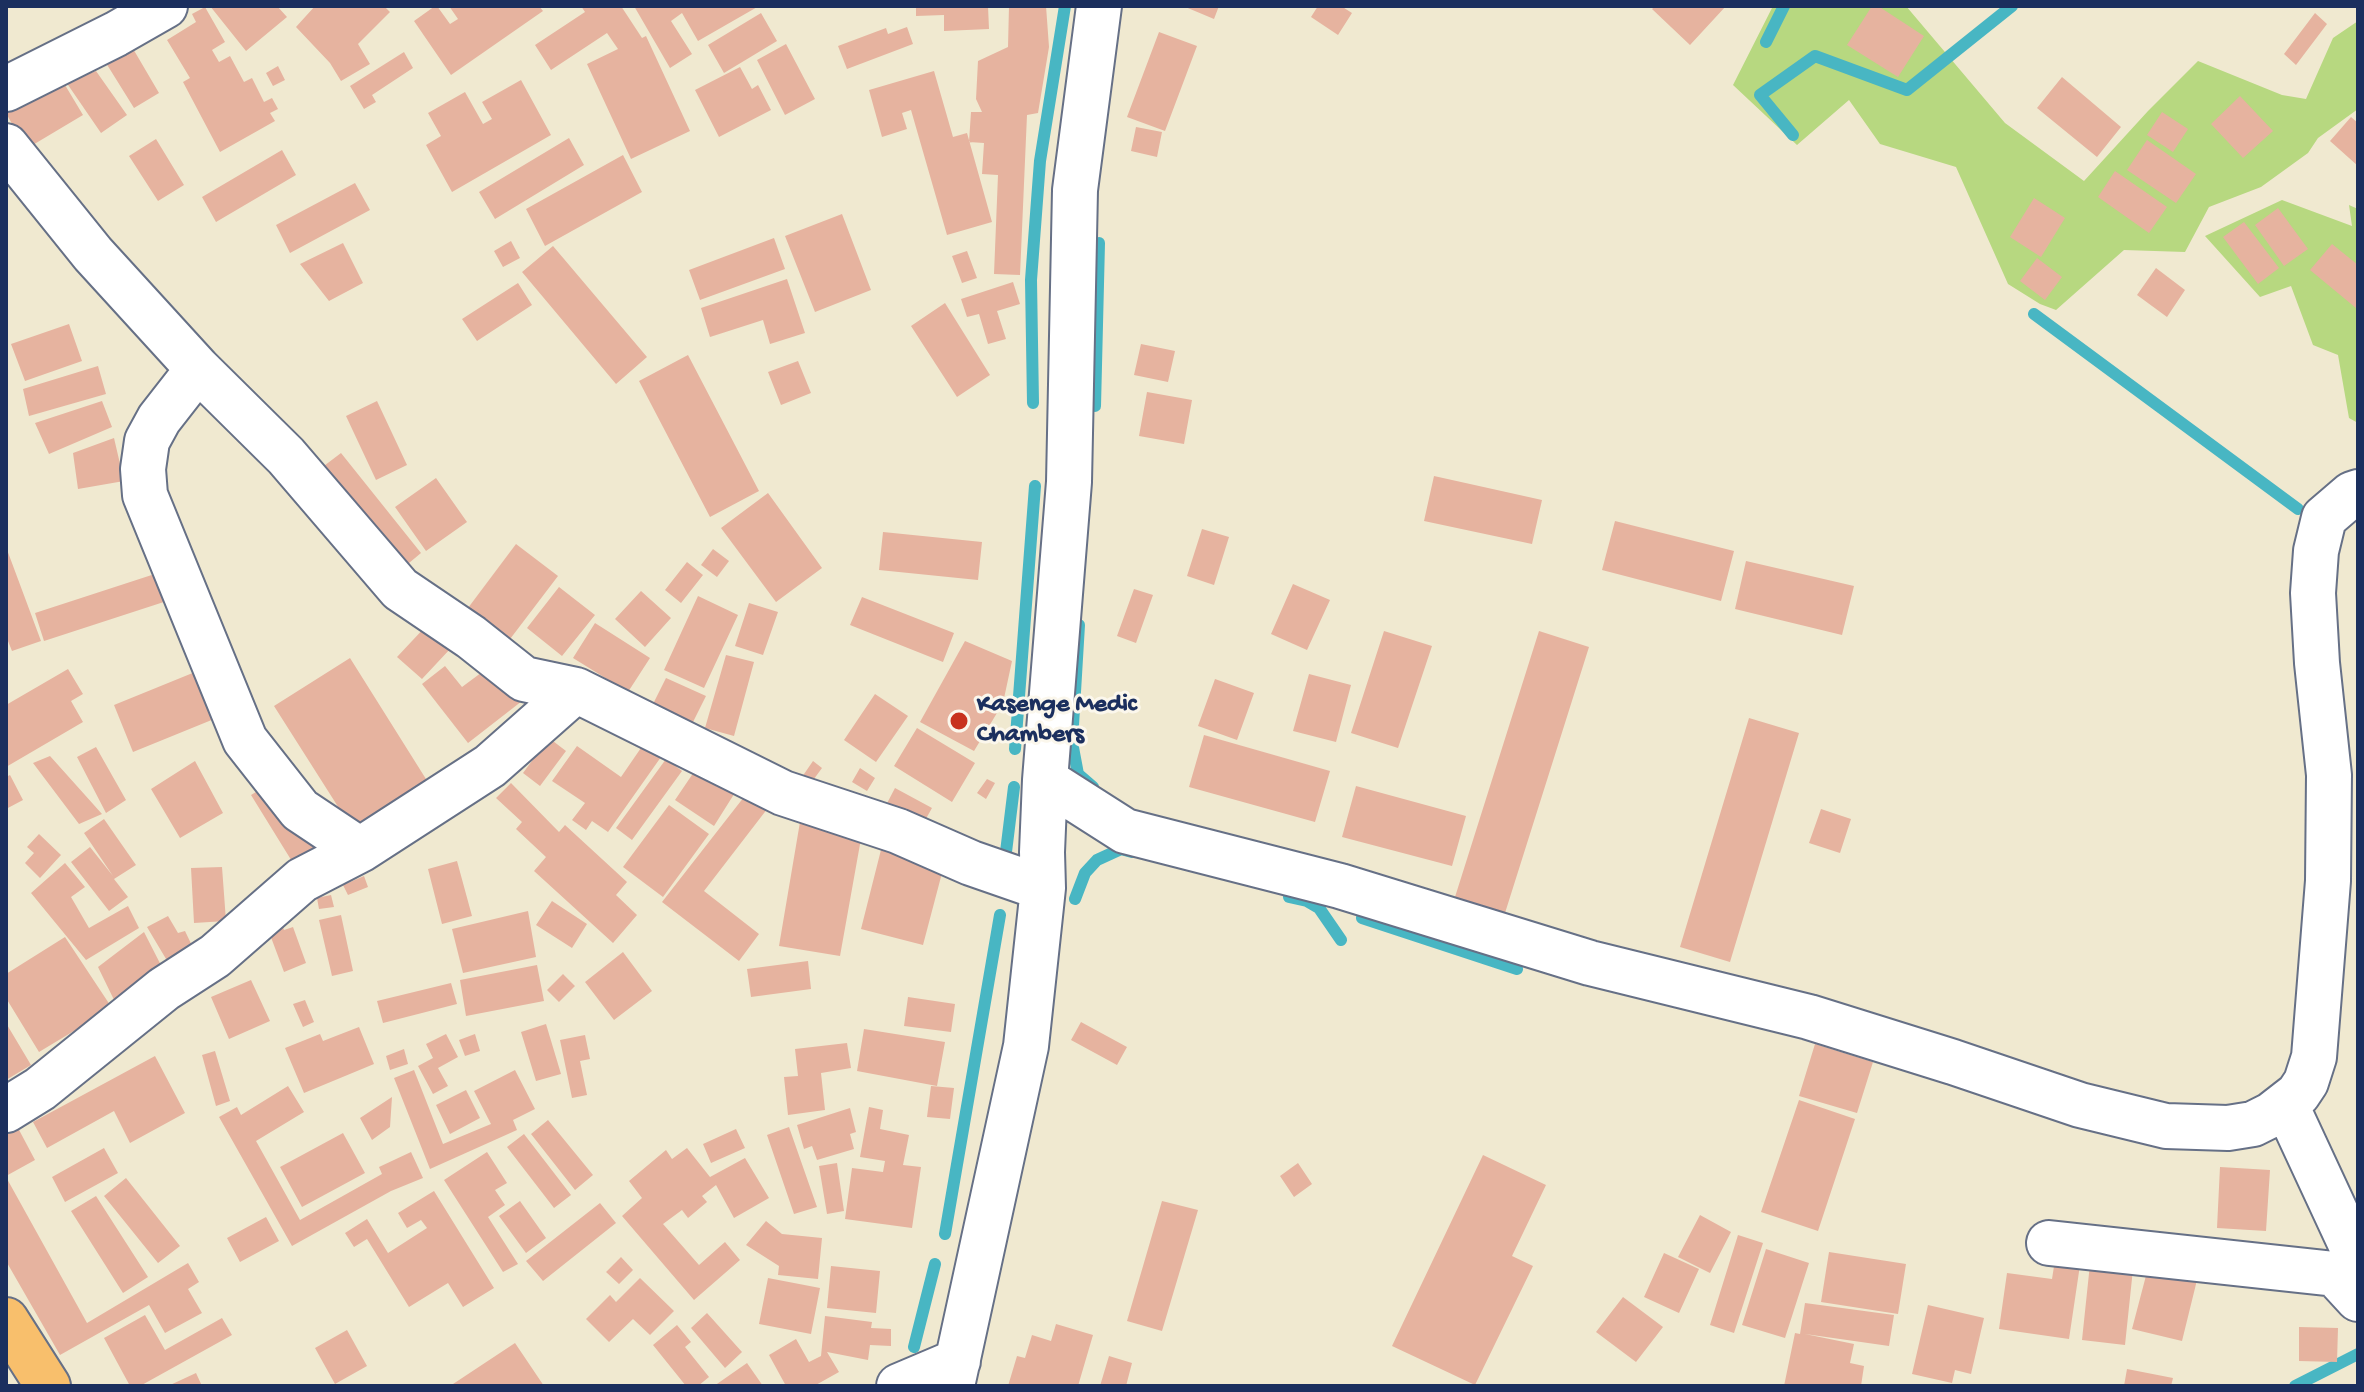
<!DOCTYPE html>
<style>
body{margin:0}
#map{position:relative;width:2364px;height:1392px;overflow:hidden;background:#f0e9d0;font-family:"Gochi Hand",sans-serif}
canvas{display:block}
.frame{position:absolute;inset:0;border:8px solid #1b2f5e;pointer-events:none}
</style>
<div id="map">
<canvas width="2364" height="1392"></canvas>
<div class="frame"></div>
</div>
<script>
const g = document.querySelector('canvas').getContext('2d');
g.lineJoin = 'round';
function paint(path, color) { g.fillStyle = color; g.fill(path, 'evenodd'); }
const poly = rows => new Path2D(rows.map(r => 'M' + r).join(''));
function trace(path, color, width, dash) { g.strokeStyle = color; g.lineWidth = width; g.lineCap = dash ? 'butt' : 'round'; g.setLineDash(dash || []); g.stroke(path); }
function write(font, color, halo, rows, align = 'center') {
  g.font = font + ' "Gochi Hand",sans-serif'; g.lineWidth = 6; g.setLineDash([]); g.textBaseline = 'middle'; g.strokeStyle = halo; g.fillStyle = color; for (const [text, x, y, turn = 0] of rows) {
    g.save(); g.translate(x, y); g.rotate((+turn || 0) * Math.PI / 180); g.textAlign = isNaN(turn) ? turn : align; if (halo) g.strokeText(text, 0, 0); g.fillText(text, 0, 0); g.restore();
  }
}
paint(poly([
 [1773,6,1906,6,2005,123,2084,181,2148,111,2198,61,2282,95,2306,99,2333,38,2358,21,2358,109,2318,138,2308,153,2261,187,2209,207,2185,252,2124,250,2056,310,2040,304,2008,284,1956,167,1880,144,1849,100,1797,145,1733,85],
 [2282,200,2352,226,2349,205,2358,209,2358,423,2349,418,2338,355,2313,345,2291,286,2260,297,2205,236]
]), '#b7d880');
trace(poly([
 [1766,42,1784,6],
 [1793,135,1760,95,1815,56,1907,90,2012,6],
 [2034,314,2298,509],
 [1033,403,1031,280,1040,161,1065,6],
 [1095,406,1099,243],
 [1079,625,1072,742,1078,774,1093,787],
 [1015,749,1035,486],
 [1005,860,1014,787],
 [1289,897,1307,901,1319,908,1341,940],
 [1075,899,1085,873,1097,860,1121,849,1132,852],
 [1362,918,1517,969],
 [945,1234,1000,915],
 [914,1347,935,1264],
 [2295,1386,2358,1354]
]), '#48b6c3', 12);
paint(poly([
 [210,6,277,6,287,17,246,51],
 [315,6,384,6,390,12,358,44,370,64,341,81,330,63,296,27],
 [435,6,437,6,450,24,458,19,449,6,539,6,543,11,451,75,414,21],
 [581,6,621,6,642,38,646,36,690,131,631,159,587,64,618,49,607,33,551,70,535,45,585,12],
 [634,6,759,6,698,41,682,13,671,21,692,54,670,68],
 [916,6,988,6,989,29,944,31,944,15,916,16],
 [1009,6,1046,6,1049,47,1038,113,1027,115,1020,275,994,274,998,175,982,174,984,143,969,142,971,112,982,112,976,99,978,61,1008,47],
 [1183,6,1219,6,1214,19],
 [1318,6,1341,6,1352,13,1338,35,1311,17],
 [1655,6,1726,6,1690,45,1652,9],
 [1872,6,1878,6,1924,36,1898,77,1847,45],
 [205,7,225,42,212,50,219,62,230,56,244,82,252,78,264,102,272,98,278,109,270,113,275,121,220,152,183,82,190,78,167,40,196,22,192,14],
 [761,13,777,41,724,73,708,45],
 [2315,13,2327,24,2296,65,2284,54],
 [907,27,913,44,847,69,838,46,886,28,888,34],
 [1159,32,1197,46,1165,131,1127,117],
 [786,44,815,99,785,115,757,60],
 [132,47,159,93,134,108,106,63],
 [404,52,413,68,372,95,376,102,364,109,350,86],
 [278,66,285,80,273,86,266,73],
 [740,67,752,89,758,85,771,110,719,137,695,90],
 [96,71,127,115,101,133,66,82],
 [934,71,953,137,967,133,992,222,947,235,911,110,902,113,907,129,882,137,869,90],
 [2062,77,2121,127,2097,157,2037,108],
 [62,80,83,115,26,149,6,113],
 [521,80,551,135,452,192,426,145,441,136,428,113,465,92,483,124,492,119,482,102],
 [2240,96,2273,131,2243,158,2211,124],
 [2162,112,2188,129,2173,152,2147,135],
 [2351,117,2358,123,2358,166,2330,141],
 [1136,127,1162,132,1157,157,1131,151],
 [569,138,584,165,495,219,479,192],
 [156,139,184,185,158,201,129,156],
 [2147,140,2196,174,2176,203,2127,170],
 [282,150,296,175,216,222,202,197],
 [623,155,642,192,545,246,526,209],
 [2115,171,2167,207,2149,233,2098,197],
 [355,183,370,210,290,253,276,225],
 [2034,198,2065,218,2041,257,2010,237],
 [2278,208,2308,249,2284,266,2255,225],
 [842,214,871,290,815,312,785,236],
 [2244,222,2279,268,2258,284,2223,237],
 [774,238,785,269,700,300,689,270],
 [511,241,520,258,503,267,494,251],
 [343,243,363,283,329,301,300,264],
 [2332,244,2358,265,2356,308,2310,270],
 [553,246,647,357,616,384,522,272],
 [967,251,977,278,962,283,952,256],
 [2037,258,2062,277,2045,300,2020,281],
 [2156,268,2185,290,2167,317,2137,295],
 [787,279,805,333,770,344,763,320,710,337,701,308],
 [1013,282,1020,304,997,311,1006,339,988,344,979,314,967,317,961,299],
 [518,283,532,305,477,341,462,319],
 [945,303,990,375,957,397,911,326],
 [69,324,82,361,25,381,11,344],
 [1141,344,1175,351,1168,382,1134,375],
 [688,355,759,491,710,517,639,381],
 [798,361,811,393,781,405,768,372],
 [98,366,106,394,29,416,23,389],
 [1147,392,1192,400,1184,444,1139,436],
 [102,401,112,427,49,454,35,423],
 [377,401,407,465,376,480,346,416],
 [114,438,124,481,78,489,73,453],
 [341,453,421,553,397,573,316,472],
 [1434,476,1542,500,1532,544,1424,521],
 [436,478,467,522,426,551,395,507],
 [768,493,822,568,776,602,721,528],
 [1615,521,1734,551,1721,601,1602,570],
 [1202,529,1229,537,1214,585,1187,576],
 [883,532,982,542,978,580,879,570],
 [516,544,558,576,504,647,462,616],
 [6,547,41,641,12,651,6,636],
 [713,549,729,561,717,577,701,565],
 [1746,561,1854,586,1842,635,1735,609],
 [687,562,703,575,681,603,665,590],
 [164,571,173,599,44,641,35,613],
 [1293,584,1330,600,1307,650,1271,634],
 [559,587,595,615,562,656,527,628],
 [1134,589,1153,595,1136,643,1117,636],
 [641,591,671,618,645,647,615,619],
 [698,596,738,615,704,688,664,670],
 [862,597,954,633,943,662,850,625],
 [749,603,778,612,763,655,735,646],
 [595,623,650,658,628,692,573,658],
 [427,625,451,648,422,679,397,657],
 [1384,631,1432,646,1398,748,1351,733],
 [1539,631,1589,647,1505,913,1455,897],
 [965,641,1012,661,1003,703,974,751,920,722],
 [726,655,754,662,734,736,705,728],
 [350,658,431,787,356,835,274,706],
 [493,664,522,701,468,743,422,684,445,666,462,687],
 [68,669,83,694,71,701,83,722,6,767,6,705],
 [200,670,219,717,133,752,114,705],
 [1309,674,1351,685,1336,742,1293,731],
 [666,678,706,696,690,728,650,710],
 [1215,679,1254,693,1237,740,1198,726],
 [875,694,908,716,876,762,844,740],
 [1749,718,1799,733,1730,962,1680,947],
 [917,728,975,763,952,802,894,766],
 [1204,735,1330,771,1315,822,1189,787],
 [549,738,566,751,540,786,523,773],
 [643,745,661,757,608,832,592,821,586,830,572,820,585,803,552,781,577,746,621,777],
 [96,747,126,800,106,813,77,757],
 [50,756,102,814,79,824,33,763],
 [666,759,682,771,632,840,616,828],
 [195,761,223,813,180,838,151,789],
 [813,761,822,768,811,783,802,777],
 [698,766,736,791,714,826,675,800],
 [860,768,875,778,867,791,852,782],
 [10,775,23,800,6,809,6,777],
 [987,779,995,783,986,799,977,793],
 [274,781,316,848,293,863,251,795],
 [511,783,559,832,565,825,627,882,616,895,637,915,613,943,534,871,546,857,516,829,522,822,496,798],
 [1356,786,1466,816,1452,866,1342,837],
 [751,788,771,804,704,891,759,934,739,961,662,902],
 [895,788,932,808,919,831,883,811],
 [669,805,709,834,663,897,623,867],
 [1821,809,1851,819,1840,853,1809,843],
 [104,819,136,865,114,879,128,897,109,911,71,862,90,847,113,876,84,833],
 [800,822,862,833,840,956,779,946],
 [39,834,61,855,40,878,25,863,34,853,27,847],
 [884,838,947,854,923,945,861,929],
 [457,861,472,916,442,924,428,869],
 [65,863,85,887,71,897,89,928,128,906,139,928,86,960,31,893],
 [222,867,226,921,194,923,191,868],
 [364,876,368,887,348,895,343,885],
 [331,895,334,907,319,909,317,898],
 [552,901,587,924,572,948,536,925],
 [528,911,536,957,463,973,452,929],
 [341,915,353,971,332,976,319,920],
 [168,916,178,933,185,931,196,954,172,969,147,927],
 [283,927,284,930,293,927,306,963,284,972,269,932],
 [144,932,166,975,117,1006,98,967],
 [65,937,112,1008,39,1052,6,998,6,974],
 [623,952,652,991,614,1020,585,982],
 [808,961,811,989,751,997,747,969],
 [537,965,544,1001,466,1016,460,980],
 [563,974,575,986,559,1002,547,990],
 [251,980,270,1021,229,1039,211,997],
 [451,983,457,1004,383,1023,377,1001],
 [908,997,955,1004,951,1032,904,1026],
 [305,1000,314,1022,303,1027,293,1004],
 [1081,1022,1127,1047,1117,1065,1071,1040],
 [6,1023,31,1065,6,1080],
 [546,1024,561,1074,536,1081,521,1032],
 [359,1027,374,1064,304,1093,285,1048,320,1034,323,1041],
 [864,1029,945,1042,937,1086,857,1071],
 [446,1034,458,1057,438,1068,448,1086,433,1094,418,1066,433,1058,426,1044],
 [475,1034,480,1051,465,1056,459,1040],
 [585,1035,590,1059,580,1061,587,1095,572,1098,560,1040],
 [847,1043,851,1068,821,1073,825,1110,788,1115,784,1077,798,1076,795,1049],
 [1815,1044,1873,1062,1857,1113,1799,1096],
 [404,1049,408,1064,390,1070,386,1056],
 [215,1051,230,1101,216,1106,202,1055],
 [155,1056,185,1113,130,1143,114,1111,47,1148,33,1122],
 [414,1070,443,1144,491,1124,474,1091,515,1070,535,1109,513,1120,517,1130,430,1169,394,1078],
 [288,1086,304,1112,256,1141,300,1220,382,1174,379,1167,411,1152,423,1178,391,1191,292,1246,219,1117,237,1107,241,1115],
 [931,1086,954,1088,950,1119,927,1117],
 [466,1090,480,1118,450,1134,436,1105],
 [392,1097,390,1127,372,1140,360,1118],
 [1799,1100,1855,1119,1818,1231,1761,1212],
 [869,1107,883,1110,880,1129,909,1135,903,1165,921,1167,912,1228,845,1219,852,1168,883,1172,885,1161,860,1157],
 [850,1108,856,1132,850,1134,854,1149,817,1160,812,1146,804,1149,797,1125],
 [548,1120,593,1175,575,1190,531,1134],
 [789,1127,817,1207,794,1214,767,1135],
 [18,1128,35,1160,6,1176,6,1135],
 [736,1129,745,1148,711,1163,703,1144],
 [343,1133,365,1173,302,1207,280,1167],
 [524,1134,571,1195,554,1208,507,1147],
 [104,1148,118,1173,65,1202,52,1177],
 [687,1148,710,1177,745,1158,769,1198,734,1218,716,1185,702,1196,707,1202,688,1218,682,1210,663,1224,699,1265,725,1242,740,1260,694,1300,622,1216,642,1198,629,1181,666,1150,672,1159],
 [487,1152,507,1183,495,1190,505,1205,488,1217,518,1264,503,1272,444,1180],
 [1483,1155,1546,1185,1512,1256,1533,1266,1475,1385,1392,1346],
 [837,1163,844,1211,827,1214,819,1166],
 [1298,1163,1312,1184,1294,1197,1280,1176],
 [2220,1167,2270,1170,2266,1231,2217,1228],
 [6,1177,87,1323,188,1263,199,1282,188,1289,202,1313,165,1333,149,1305,60,1355,6,1261],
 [126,1178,180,1246,158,1263,104,1196],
 [434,1191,494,1288,463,1307,448,1283,409,1307,367,1239,354,1247,345,1233,367,1219,388,1253,427,1228,421,1220,407,1228,398,1213],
 [96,1196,148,1277,123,1293,71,1211],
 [520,1201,546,1238,526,1253,499,1216],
 [1162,1201,1198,1210,1162,1331,1127,1321],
 [600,1203,616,1223,543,1281,526,1261],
 [1700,1215,1731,1232,1710,1273,1678,1257],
 [266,1217,279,1241,240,1262,227,1238],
 [766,1221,782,1234,822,1238,818,1279,778,1275,779,1266,746,1245],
 [1738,1235,1763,1243,1734,1333,1710,1325],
 [1766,1249,1809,1263,1785,1338,1742,1325],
 [1829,1252,1906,1264,1898,1314,1821,1302],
 [1664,1253,1699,1269,1679,1313,1644,1297],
 [621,1257,633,1270,619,1284,606,1272],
 [2055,1260,2080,1265,2069,1339,1999,1329,2007,1273,2052,1279],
 [2090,1264,2133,1269,2125,1345,2082,1340],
 [831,1266,880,1271,876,1313,827,1308],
 [2148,1268,2197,1280,2182,1341,2132,1329],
 [640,1278,674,1311,650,1335,633,1319,609,1342,586,1319,610,1295,616,1302],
 [768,1278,820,1288,811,1334,759,1324],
 [1623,1297,1663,1327,1636,1362,1596,1332],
 [1805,1303,1894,1315,1889,1346,1805,1334,1854,1344,1850,1363,1864,1366,1861,1386,1784,1386,1795,1333,1800,1334],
 [1928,1305,1984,1318,1971,1374,1955,1370,1952,1383,1912,1374],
 [707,1313,742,1352,725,1368,691,1328],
 [145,1315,165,1350,222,1318,232,1335,140,1386,130,1386,104,1338],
 [825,1316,872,1322,871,1328,891,1329,891,1346,870,1345,868,1360,827,1352,839,1372,814,1386,786,1386,769,1355,796,1339,809,1362,821,1356],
 [1056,1324,1093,1335,1078,1386,1008,1386,1017,1356,1025,1358,1032,1335,1051,1341],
 [677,1325,691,1342,685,1347,709,1377,698,1386,686,1386,653,1345],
 [2299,1327,2338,1328,2337,1362,2299,1361],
 [347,1330,367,1366,335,1384,315,1348],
 [515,1343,544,1386,450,1386],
 [1109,1356,1132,1363,1126,1386,1100,1386],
 [747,1363,763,1386,714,1386],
 [2127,1369,2173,1378,2171,1386,2124,1386],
 [196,1373,202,1386,168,1386]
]), '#e6b39f');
const minor = poly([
 [6,89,116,34,165,6],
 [6,146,93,254,198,369,286,456,400,589,471,637,524,679,576,690],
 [198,369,159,419,147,441,143,469,145,495,245,740,300,810,360,850],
 [1045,780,1125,831,1340,886,1590,963,1809,1017,1953,1062,2080,1105,2166,1126,2228,1128,2253,1124,2271,1115,2298,1094,2306,1082,2314,1057,2328,881,2329,775,2317,663,2313,593,2316,551,2324,518,2352,494,2358,492],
 [2286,1105,2358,1260],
 [6,1110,40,1089,164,989,215,956,302,880,360,850,490,766,576,690,783,793,898,831,971,863,1043,888],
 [2049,1243,2335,1274,2358,1299],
 [899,1386,958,1361],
 [952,1386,1026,1046,1043,888,1042,852,1045,780,1069,482,1075,190,1099,6]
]);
const major = poly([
 [6,1320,48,1386]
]);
trace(minor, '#667086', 48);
trace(major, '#667086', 48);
trace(minor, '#fff', 44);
trace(major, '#f8bf6c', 44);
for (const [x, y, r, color] of [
 [959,721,10,"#c8321e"]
]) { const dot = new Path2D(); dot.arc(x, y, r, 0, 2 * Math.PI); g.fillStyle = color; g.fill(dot); trace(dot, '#fbf7ec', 3); }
write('bold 26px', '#1b2f5e', '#fbf7ec', [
 ["Kasenge Medic",977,706],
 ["Chambers",977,736]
], 'left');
</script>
